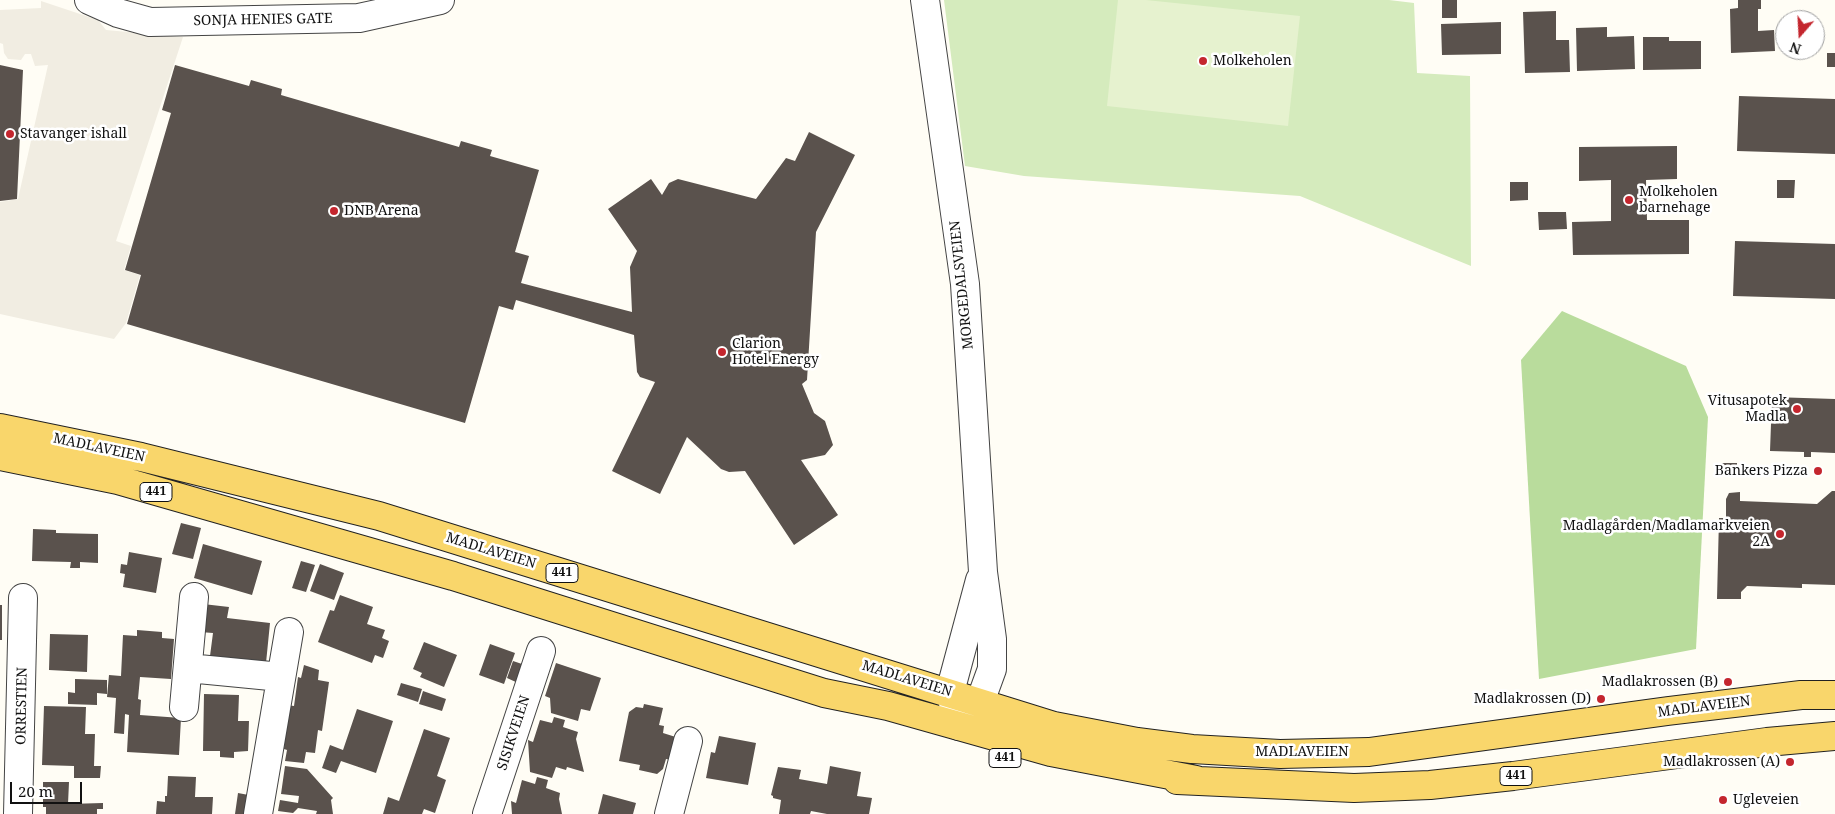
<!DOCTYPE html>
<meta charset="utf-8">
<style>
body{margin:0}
#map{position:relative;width:1835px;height:814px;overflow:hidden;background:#fffdf5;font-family:"Noto Serif",serif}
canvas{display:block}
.north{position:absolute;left:1775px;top:10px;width:50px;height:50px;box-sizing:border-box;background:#fff;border:1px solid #a0a0a0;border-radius:50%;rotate:199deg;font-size:14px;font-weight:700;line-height:20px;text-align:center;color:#111}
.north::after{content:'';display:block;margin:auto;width:18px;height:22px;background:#c4262e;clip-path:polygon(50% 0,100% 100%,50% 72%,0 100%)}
.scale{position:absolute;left:10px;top:782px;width:72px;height:22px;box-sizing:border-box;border:2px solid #111;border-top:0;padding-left:6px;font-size:15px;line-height:18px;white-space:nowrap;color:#111;-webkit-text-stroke:4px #fff;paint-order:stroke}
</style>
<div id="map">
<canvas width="1835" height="814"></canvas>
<div class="north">N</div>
<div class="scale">20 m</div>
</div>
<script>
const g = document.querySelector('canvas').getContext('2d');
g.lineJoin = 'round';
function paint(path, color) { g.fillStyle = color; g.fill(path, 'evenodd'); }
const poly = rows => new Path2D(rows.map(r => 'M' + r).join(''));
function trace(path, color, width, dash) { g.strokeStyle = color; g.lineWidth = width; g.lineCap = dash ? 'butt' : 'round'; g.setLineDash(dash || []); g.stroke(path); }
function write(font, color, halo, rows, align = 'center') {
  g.font = font + ' "Noto Serif",serif'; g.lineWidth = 5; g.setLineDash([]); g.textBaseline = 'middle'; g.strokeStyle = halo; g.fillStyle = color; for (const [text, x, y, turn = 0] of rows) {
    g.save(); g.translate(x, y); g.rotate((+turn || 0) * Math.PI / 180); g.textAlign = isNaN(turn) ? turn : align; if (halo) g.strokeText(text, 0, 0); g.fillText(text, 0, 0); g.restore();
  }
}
paint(poly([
 [944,0,1389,0,1414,3,1417,73,1470,76,1471,266,1300,196,1024,176,965,166]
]), '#d5ebbd');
paint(poly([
 [1562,311,1686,366,1708,417,1696,649,1539,679,1521,360]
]), '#b9dc9c');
paint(poly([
 [1118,0,1146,0,1300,16,1288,126,1107,106]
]), '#e6f2cf');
paint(poly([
 [41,1,98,20,106,30,183,37,116,241,131,246,124,270,140,275,126,323,114,339,0,314,0,202,18,199,48,65,35,66,31,54,25,54,21,60,8,59,4,53,3,44,0,43,0,10,41,8]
]), '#f1ede2');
paint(poly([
 [1442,0,1457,0,1457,18,1442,18],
 [1738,0,1761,0,1761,9,1758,9,1758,31,1774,30,1775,51,1731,53,1730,9,1738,8],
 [1556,11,1556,40,1569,40,1570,72,1525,73,1523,12],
 [1501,22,1501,54,1442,55,1441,24],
 [1607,27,1607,37,1634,36,1635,69,1577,71,1576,28],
 [1643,37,1669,37,1669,41,1701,41,1701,69,1643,70],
 [1827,53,1835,53,1835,67,1827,67],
 [0,65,23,70,17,199,0,201],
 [175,65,249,86,251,80,282,89,281,95,459,147,461,141,492,150,490,156,539,170,515,252,529,256,521,283,632,312,630,267,637,251,608,209,651,179,662,195,669,183,678,179,756,199,786,158,795,161,809,132,855,155,816,232,807,380,802,384,814,413,825,421,833,445,825,455,801,460,838,515,794,545,745,471,729,472,721,469,687,437,660,494,612,471,655,382,640,377,637,372,634,335,516,300,513,310,499,306,465,423,127,324,141,275,125,270,171,113,162,110],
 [1739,96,1835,99,1835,154,1737,151],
 [1677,146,1677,179,1646,180,1647,220,1689,220,1689,254,1573,255,1572,222,1611,221,1611,180,1579,181,1579,147],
 [1777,180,1795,180,1794,198,1777,198],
 [1510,182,1528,182,1528,200,1510,201],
 [1538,212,1566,212,1567,229,1539,230],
 [1735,241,1835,244,1835,299,1733,296],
 [1772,397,1835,399,1835,453,1811,452,1811,457,1804,457,1804,452,1770,451],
 [1722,463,1737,463,1737,474,1722,474],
 [1832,491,1835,491,1835,585,1802,584,1802,588,1747,586,1741,592,1741,599,1717,599,1719,518,1726,518,1726,499,1729,493,1740,492,1740,501,1817,504],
 [181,523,201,528,193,559,172,554],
 [33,529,56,530,56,533,98,534,98,563,80,562,80,568,70,568,71,562,32,561],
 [203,544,262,561,252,595,194,578],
 [129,552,162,558,156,593,123,587,125,574,120,573,121,564,127,565],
 [301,561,315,565,306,592,292,588],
 [320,564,344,573,334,600,310,591],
 [340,595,373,607,367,624,385,630,382,638,389,641,383,658,375,655,372,663,318,642,330,610,334,611],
 [203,604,229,607,227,618,270,623,266,663,210,656,213,633,200,632],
 [0,605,2,605,2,640,0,640],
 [137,630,162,632,162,638,174,639,171,679,140,677,138,699,141,700,140,715,181,718,179,755,127,752,129,715,125,714,124,734,114,733,116,698,107,697,109,675,121,676,123,635,137,636],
 [50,634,88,635,87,672,49,670],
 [424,642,457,655,444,687,420,677,422,673,413,669],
 [490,644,515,653,504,684,479,675],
 [513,661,525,665,518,683,507,678],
 [556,663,601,678,590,711,581,709,578,721,551,713,550,698,545,696],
 [304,665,319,670,318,680,329,682,322,731,318,730,315,753,306,752,304,763,285,761,287,750,284,749,287,705,294,706,298,677,301,678],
 [75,679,107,680,107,694,97,693,97,705,68,704,68,692,75,693],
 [401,683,422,689,418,702,397,695],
 [423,691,446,699,442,711,419,704],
 [204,694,239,695,238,721,249,721,248,751,234,752,234,758,220,757,220,751,203,751],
 [644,704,663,708,659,725,664,726,663,733,682,739,678,761,666,759,663,769,657,774,639,770,640,765,619,761,629,712,636,707,643,708],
 [44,706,86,707,85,734,95,734,94,766,101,766,100,778,74,778,74,766,42,765],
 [357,709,393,721,376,773,341,761,336,773,322,768,330,745,343,750],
 [554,717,565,720,563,727,578,732,576,739,584,772,567,767,566,770,556,767,552,778,530,772,528,740,533,742,540,720,552,723],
 [424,729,450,738,437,776,446,780,435,813,424,809,422,814,383,814,388,797,399,801],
 [719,736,756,743,748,785,706,778,711,752,715,753],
 [285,766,307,769,333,798,331,800,333,814,316,814,317,811,298,808,293,813,278,811,280,800,298,803,299,796,281,794],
 [830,766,861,772,857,796,872,798,869,814,827,814,811,811,810,814,779,814,781,800,773,798,773,796,771,795,778,767,801,770,799,779,827,784],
 [168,776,196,777,195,797,213,797,212,814,156,814,157,801,165,802,165,796,167,796],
 [537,777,548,780,546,788,560,793,559,799,562,814,512,814,511,801,516,803,522,780,535,784],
 [43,782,69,782,68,804,103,803,103,809,97,809,97,814,46,814,46,807,43,807],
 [238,793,254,796,251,814,235,814],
 [603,794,636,803,633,814,598,814]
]), '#5a524d');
const minor = poly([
 [89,0,118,13,150,22,359,18,440,0],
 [925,0,965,284,983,572,992,639,992,669,980,702,959,726],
 [188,668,281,677],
 [184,707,194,597],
 [957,717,950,692,980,580],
 [18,814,23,598],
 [258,814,289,632],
 [487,814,541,651],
 [669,814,688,741]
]);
const major = poly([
 [0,428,141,457,379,516,1054,726,1137,742,1192,749,1280,754,1369,752,1668,711,1801,695,1835,695],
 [0,456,118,480,453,576,824,693,888,706,1051,752,1196,780],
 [1177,780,1354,788,1430,785,1513,776,1767,742,1835,736]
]);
trace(minor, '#444', 30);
trace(major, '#222', 30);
trace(minor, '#fff', 28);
trace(major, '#f9d66b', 28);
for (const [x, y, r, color] of [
 [1203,61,5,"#c4262e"],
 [10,134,5,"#c4262e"],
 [1629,200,5,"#c4262e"],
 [334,211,5,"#c4262e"],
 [722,352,5,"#c4262e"],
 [1797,409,5,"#c4262e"],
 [1818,471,5,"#c4262e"],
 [1780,534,5,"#c4262e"],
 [1728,682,5,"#c4262e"],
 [1601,699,5,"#c4262e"],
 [1790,762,5,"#c4262e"],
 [1723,800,5,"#c4262e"]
]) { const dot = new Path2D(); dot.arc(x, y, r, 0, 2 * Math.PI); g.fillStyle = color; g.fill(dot); trace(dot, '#fff', 2); }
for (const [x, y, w] of [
 [156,492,32],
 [562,573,32],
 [1005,758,32],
 [1516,776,32]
]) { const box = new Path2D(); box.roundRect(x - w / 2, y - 9.5, w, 19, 4); g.fillStyle = '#fff'; g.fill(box); trace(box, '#111', 1); }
write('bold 12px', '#111', null, [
 ["441",156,492],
 ["441",562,573],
 ["441",1005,758],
 ["441",1516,776]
]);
write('14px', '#111', '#fff', [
 ["SONJA HENIES GATE",263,20,-1],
 ["MORGEDALSVEIEN",962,285,-96],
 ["MADLAVEIEN",99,448,12],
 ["MADLAVEIEN",491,551,17],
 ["MADLAVEIEN",907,679,17],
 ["ORRESTIEN",22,706,-89],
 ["MADLAVEIEN",1704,707,-7],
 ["SISIKVEIEN",514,733,-72],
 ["MADLAVEIEN",1302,752]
]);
write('14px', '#111', '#fff', [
 ["Molkeholen",1213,61],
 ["Stavanger ishall",20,134],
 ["Molkeholen",1639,192],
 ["barnehage",1639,208],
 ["DNB Arena",344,211],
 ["Clarion",732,344],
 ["Hotel Energy",732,360],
 ["Vitusapotek",1787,401,"right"],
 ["Madla",1787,417,"right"],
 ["Bankers Pizza",1808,471,"right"],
 ["Madlagården/Madlamarkveien",1770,526,"right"],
 ["2A",1770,542,"right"],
 ["Madlakrossen (B)",1718,682,"right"],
 ["Madlakrossen (D)",1591,699,"right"],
 ["Madlakrossen (A)",1780,762,"right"],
 ["Ugleveien",1733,800]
], 'left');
</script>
